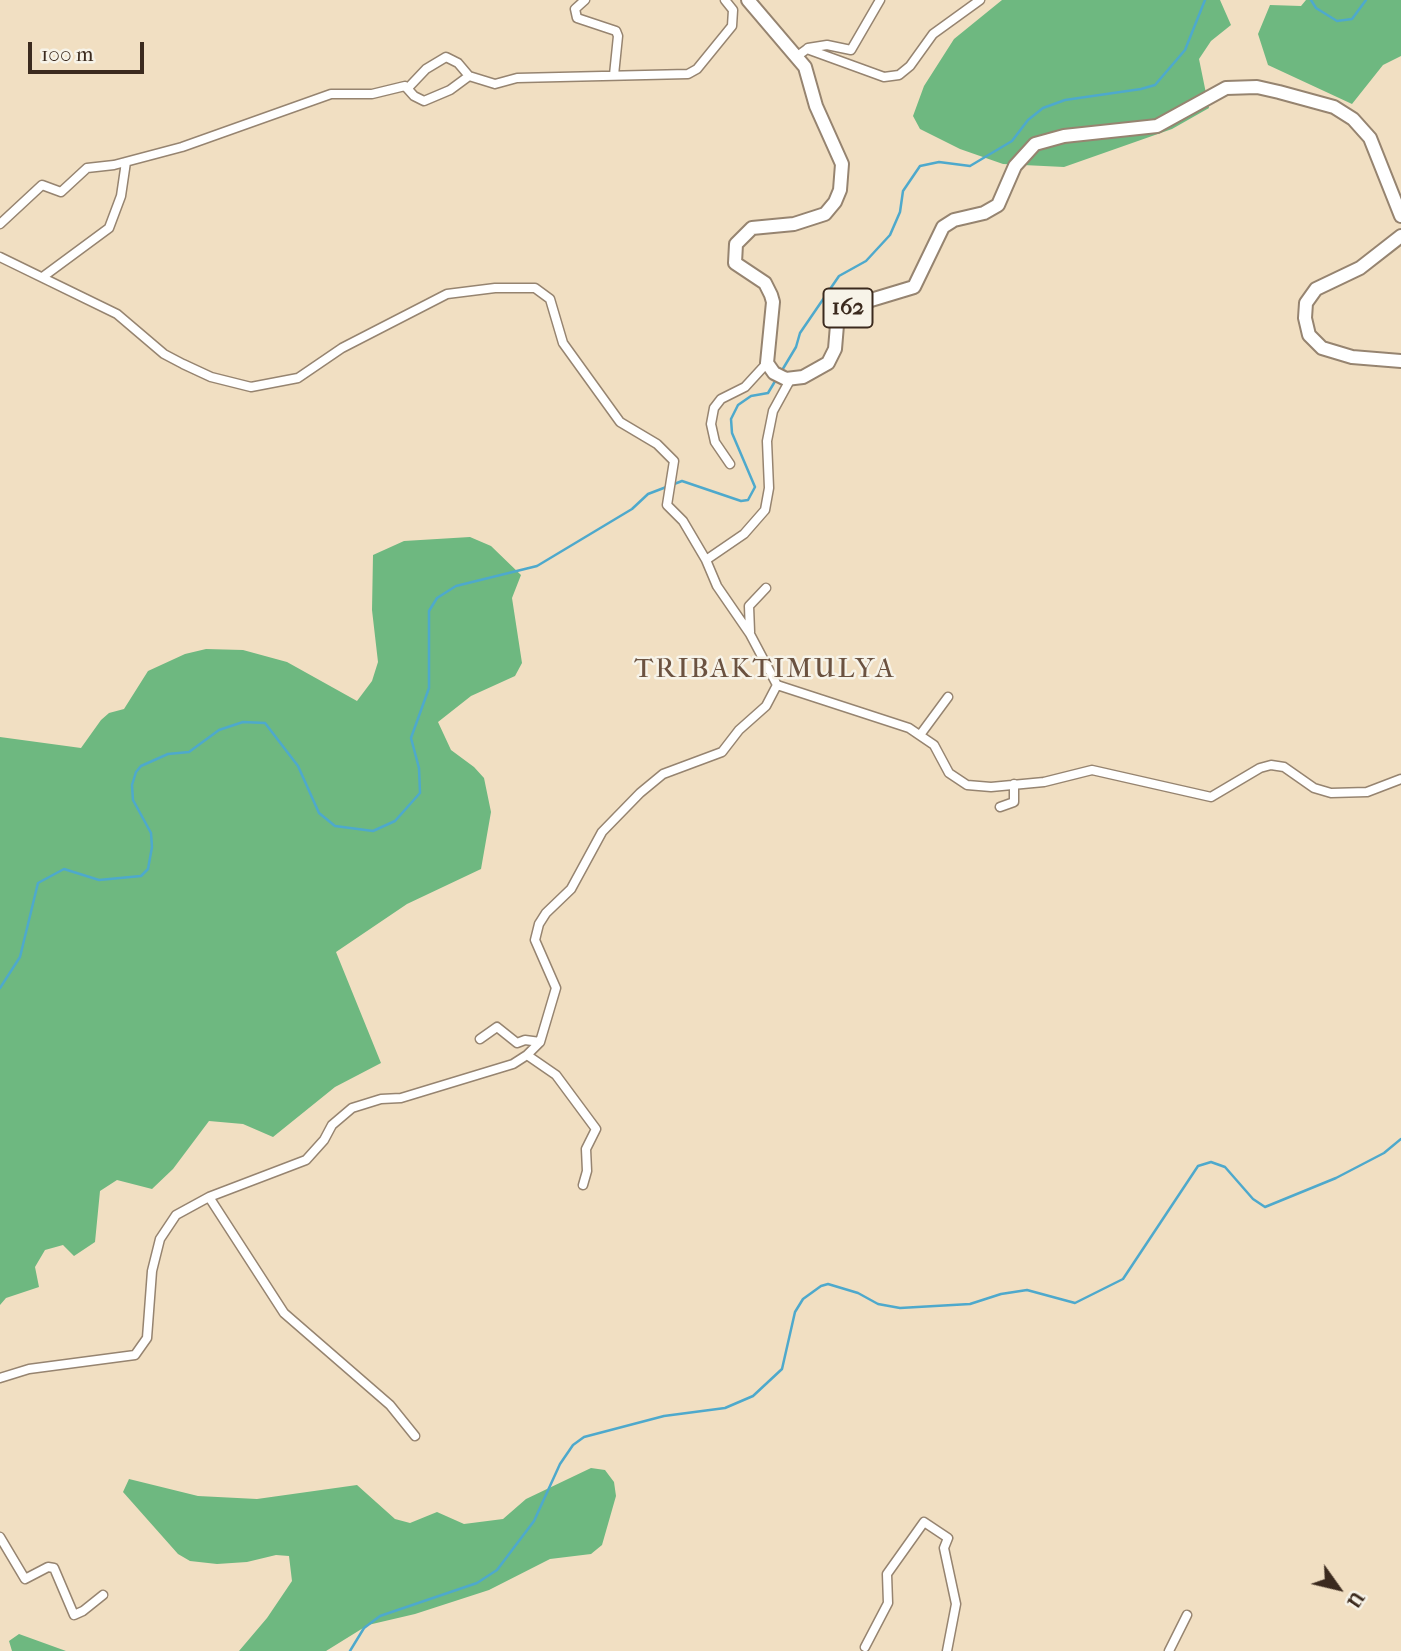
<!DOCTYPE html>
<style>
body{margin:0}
#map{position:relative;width:1401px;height:1651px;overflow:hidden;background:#f1dfc2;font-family:"IM FELL French Canon",serif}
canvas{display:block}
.north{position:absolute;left:1303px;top:1553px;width:70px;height:70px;-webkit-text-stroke:5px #f7f3e8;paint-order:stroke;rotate:124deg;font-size:19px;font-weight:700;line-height:28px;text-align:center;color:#3b2a1e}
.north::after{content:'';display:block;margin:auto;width:24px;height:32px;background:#3b2a1e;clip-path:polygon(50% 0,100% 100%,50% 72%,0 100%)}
.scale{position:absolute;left:28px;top:42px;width:116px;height:32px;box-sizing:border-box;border:4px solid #3b2a1e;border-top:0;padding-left:9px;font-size:21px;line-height:24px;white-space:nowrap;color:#3b2a1e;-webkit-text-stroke:5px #f7f3e8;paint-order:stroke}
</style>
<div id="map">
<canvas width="1401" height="1651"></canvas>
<div class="north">U</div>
<div class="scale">100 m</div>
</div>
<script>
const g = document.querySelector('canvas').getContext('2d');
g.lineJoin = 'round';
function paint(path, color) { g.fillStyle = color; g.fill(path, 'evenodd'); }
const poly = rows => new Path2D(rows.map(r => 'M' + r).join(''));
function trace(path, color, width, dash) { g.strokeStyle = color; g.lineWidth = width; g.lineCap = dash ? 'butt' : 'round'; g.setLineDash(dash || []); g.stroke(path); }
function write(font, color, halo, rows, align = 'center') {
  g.font = font + ' "IM FELL French Canon",serif'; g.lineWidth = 5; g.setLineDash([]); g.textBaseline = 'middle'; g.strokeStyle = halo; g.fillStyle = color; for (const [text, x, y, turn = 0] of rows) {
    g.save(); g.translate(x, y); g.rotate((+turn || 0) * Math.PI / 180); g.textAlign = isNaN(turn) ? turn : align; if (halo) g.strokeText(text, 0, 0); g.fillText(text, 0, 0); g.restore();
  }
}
paint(poly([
 [1002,0,1220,0,1231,25,1211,41,1199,59,1209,108,1172,129,1064,167,1003,164,960,149,920,129,913,116,924,86,954,39],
 [1306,0,1401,0,1401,56,1383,65,1352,104,1268,65,1258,34,1270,5,1301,6],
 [470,537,491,546,521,575,512,598,522,663,515,676,471,696,438,722,451,750,474,767,484,778,491,812,481,869,407,904,336,952,381,1063,335,1087,273,1137,243,1124,209,1121,173,1169,152,1189,117,1180,100,1191,95,1242,74,1256,63,1245,45,1250,35,1267,39,1287,6,1298,0,1305,0,737,81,748,101,720,109,713,124,709,148,671,185,654,206,649,243,650,287,662,357,701,372,681,378,662,372,610,373,555,404,541],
 [591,1468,605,1470,614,1482,616,1496,602,1545,591,1554,550,1559,489,1590,415,1614,368,1625,326,1651,239,1651,267,1618,292,1581,289,1556,276,1555,247,1562,217,1564,190,1561,178,1554,123,1492,129,1479,198,1496,257,1499,357,1485,395,1519,410,1523,437,1512,464,1524,503,1519,526,1499],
 [19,1634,66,1651,12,1651,9,1641]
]), '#6eb880');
trace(poly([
 [1311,0,1316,8,1337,21,1352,19,1366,0],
 [781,372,796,347,800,333,839,276,866,261,890,235,900,212,903,191,920,166,939,162,970,166,1012,141,1028,120,1043,108,1065,100,1141,89,1155,85,1185,50,1205,0],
 [0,988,20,957,38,883,64,869,99,880,141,876,148,869,152,847,151,833,133,800,132,785,136,772,141,766,168,754,189,752,219,730,243,722,265,723,298,766,319,813,335,826,373,831,395,821,420,793,419,768,411,738,429,688,429,611,437,598,456,586,537,566,632,509,648,494,682,481,741,501,748,500,755,487,732,433,731,419,738,405,751,396,768,393,777,378],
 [350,1651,364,1628,380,1616,477,1583,497,1570,534,1521,560,1464,573,1445,584,1437,664,1416,725,1408,753,1396,782,1369,795,1312,803,1299,821,1286,828,1284,858,1293,878,1304,900,1308,970,1304,1001,1294,1027,1290,1075,1303,1123,1279,1198,1166,1211,1162,1225,1167,1253,1199,1265,1207,1336,1178,1384,1153,1401,1139]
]), '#4ea9cc', 2.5);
const minor = poly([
 [585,0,575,9,577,18,616,31,618,36,614,75],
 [808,48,827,45,851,50,880,0],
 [796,57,807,49,884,77,899,75,910,66,933,34,980,0],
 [408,88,426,69,446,57,458,63,469,76],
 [0,224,42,185,61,192,87,168,114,165,182,147,331,94,372,94,405,86,414,96,424,101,450,90,469,76,495,84,517,78,688,74,697,69,732,26,733,10,725,0],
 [0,257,117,314,164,354,183,364,211,377,251,387,298,378,342,348,447,294,495,288,535,288,550,299,563,343,620,422,657,444,674,461,667,505,683,521,706,560],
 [44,276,109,228,121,196,126,162],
 [790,380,773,411,767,441,769,488,765,510,744,534,706,560,717,586,750,634,777,685,909,728,934,745,949,773,967,785,991,787,1044,782,1092,770,1211,797,1260,768,1271,765,1284,767,1314,788,1331,793,1367,792,1401,779],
 [730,464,715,442,711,424,714,408,721,399,745,387,767,363],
 [750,632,749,606,766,588],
 [920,735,948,697],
 [1000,807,1014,802,1014,784],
 [480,1039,497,1027,517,1043,525,1040,540,1042],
 [527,1055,556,1075,596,1129,586,1149,587,1171,583,1185],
 [209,1197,284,1313,390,1405,415,1436],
 [0,1378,29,1369,135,1355,147,1338,152,1271,160,1239,176,1215,209,1197,306,1160,324,1140,332,1125,352,1108,381,1099,401,1098,513,1064,527,1055,540,1042,556,988,535,940,539,924,546,913,571,889,602,832,640,793,663,774,722,752,739,730,766,706,777,685],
 [0,1537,25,1579,48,1567,54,1568,74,1615,83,1611,103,1595],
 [865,1647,888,1603,887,1574,924,1522,948,1538,944,1548,956,1604,947,1651],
 [1169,1651,1187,1615]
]);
const primary = poly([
 [748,0,805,67,816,106,842,164,840,190,835,202,825,214,794,224,752,228,736,244,735,263,765,283,771,295,773,302,767,363,774,373,786,379,803,377,828,363,835,349,837,325,851,306,914,287,943,227,954,220,984,213,998,205,1015,166,1035,144,1064,136,1157,126,1226,88,1257,87,1279,92,1334,107,1353,119,1370,138,1401,216],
 [1401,236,1360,268,1316,289,1306,303,1305,318,1309,335,1322,348,1352,357,1401,361]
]);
trace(minor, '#968470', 11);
trace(primary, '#968470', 16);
trace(minor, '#fff', 8);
trace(primary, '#fff', 12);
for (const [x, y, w] of [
 [848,308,49]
]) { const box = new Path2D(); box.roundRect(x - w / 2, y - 19.5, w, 39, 5); g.fillStyle = '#f7f3e8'; g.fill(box); trace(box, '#3b2a1e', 2); }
write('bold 23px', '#3b2a1e', null, [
 ["162",848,308]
]);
g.letterSpacing = '2px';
write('28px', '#6b5240', '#f7f3e8', [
 ["TRIBAKTIMULYA",765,670]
]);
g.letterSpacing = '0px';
</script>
